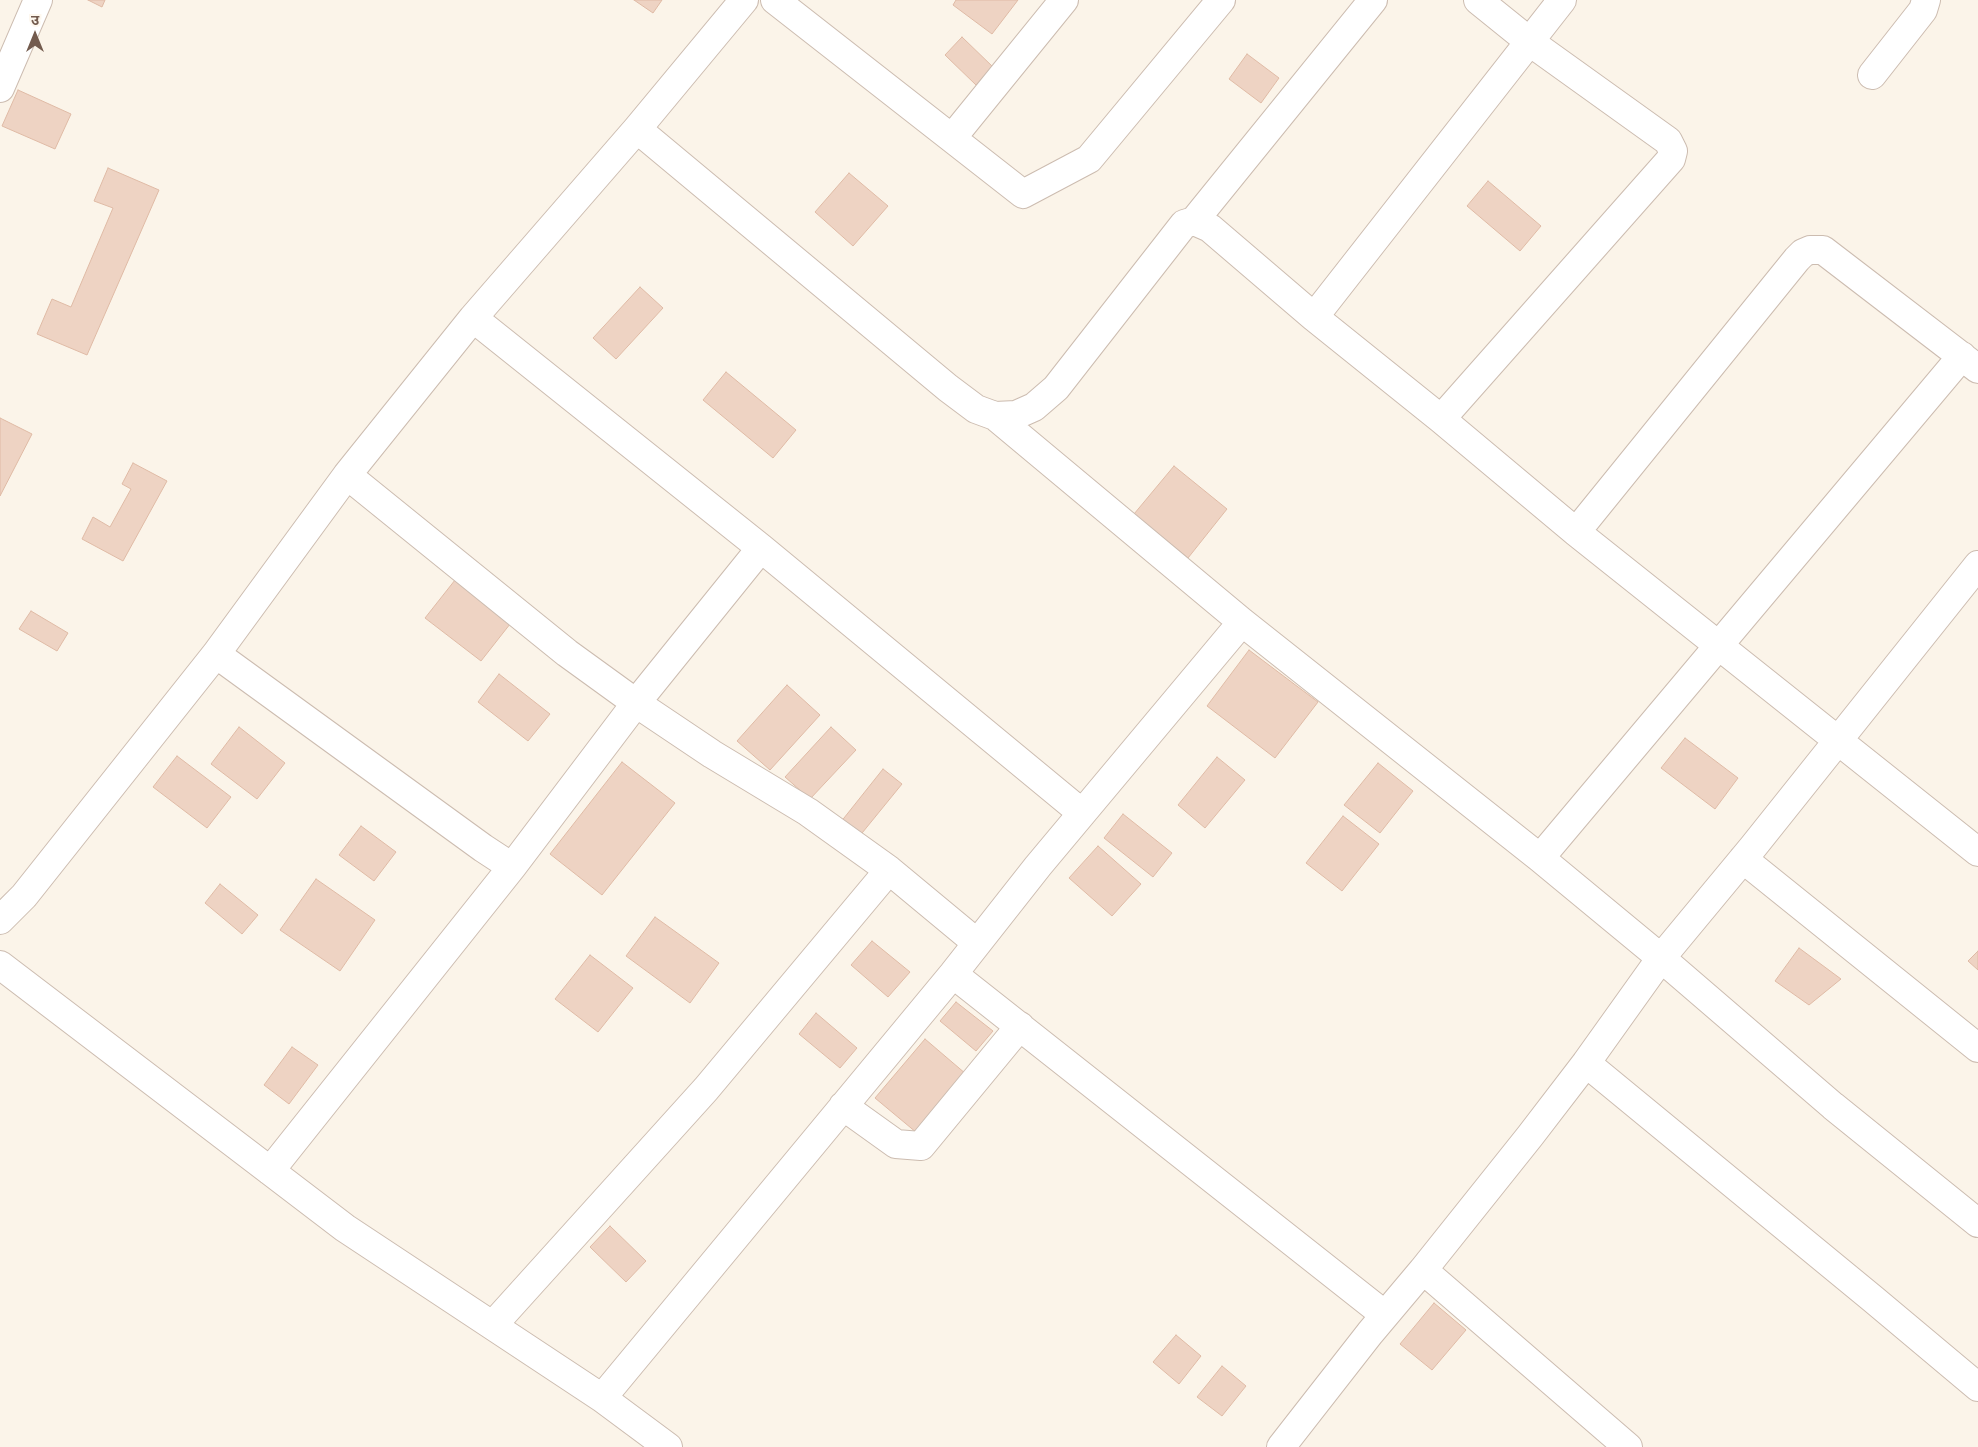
<!DOCTYPE html>
<meta charset="utf-8">
<style>
body{margin:0}
#map{position:relative;width:1978px;height:1447px;overflow:hidden;background:#fbf4e9;font-family:Arial,"Noto Sans Devanagari",sans-serif}
canvas{display:block}
.north{position:absolute;left:10px;top:10px;width:50px;height:50px;-webkit-text-stroke:4px #fef8ef;paint-order:stroke;rotate:0deg;font-size:14px;font-weight:700;line-height:20px;text-align:center;color:#735b4e}
.north::after{content:'';display:block;margin:auto;width:18px;height:22px;background:#735b4e;clip-path:polygon(50% 0,100% 100%,50% 72%,0 100%)}
</style>
<div id="map">
<canvas width="1978" height="1447"></canvas>
<div class="north">उ</div>
</div>
<script>
const g = document.querySelector('canvas').getContext('2d');
g.lineJoin = 'round';
function paint(path, color) { g.fillStyle = color; g.fill(path, 'evenodd'); }
const poly = rows => new Path2D(rows.map(r => 'M' + r).join(''));
function trace(path, color, width, dash) { g.strokeStyle = color; g.lineWidth = width; g.lineCap = dash ? 'butt' : 'round'; g.setLineDash(dash || []); g.stroke(path); }
const building = poly([
 [88,0,105,0,102,7,88,0],
 [634,0,662,0,653,13,634,0],
 [956,0,1018,0,992,34,953,5,956,0],
 [962,37,993,67,976,85,945,55,962,37],
 [1247,54,1279,78,1261,103,1229,79,1247,54],
 [18,90,71,114,55,149,2,126,18,90],
 [108,168,159,190,87,355,37,334,52,299,71,307,113,208,94,201,108,168],
 [849,173,888,206,853,246,815,212,849,173],
 [1488,181,1541,226,1520,251,1467,206,1488,181],
 [640,287,663,308,616,359,593,338,640,287],
 [726,372,796,430,773,458,703,400,726,372],
 [0,418,32,434,0,496,0,418],
 [133,463,167,481,123,561,82,539,93,517,110,527,131,489,122,484,133,463],
 [1174,466,1227,509,1188,558,1134,514,1174,466],
 [459,575,514,619,481,661,425,618,459,575],
 [31,611,68,633,57,651,19,629,31,611],
 [1249,650,1318,702,1275,758,1207,706,1249,650],
 [499,674,550,714,528,741,478,702,499,674],
 [787,685,820,715,770,770,737,741,787,685],
 [239,727,285,763,257,799,211,764,239,727],
 [831,727,856,750,810,799,785,777,831,727],
 [1685,738,1738,778,1715,809,1661,768,1685,738],
 [177,756,231,797,207,828,153,787,177,756],
 [1217,757,1245,780,1205,828,1178,805,1217,757],
 [622,762,675,803,602,895,550,854,622,762],
 [1378,763,1413,791,1380,833,1344,805,1378,763],
 [883,769,902,784,858,838,840,823,883,769],
 [1123,814,1172,853,1153,877,1104,838,1123,814],
 [1343,816,1379,844,1342,891,1306,863,1343,816],
 [361,826,396,852,374,881,339,855,361,826],
 [1098,846,1141,884,1112,916,1069,878,1098,846],
 [316,879,375,920,340,971,280,930,316,879],
 [220,884,258,915,242,934,205,903,220,884],
 [655,917,719,963,690,1003,626,956,655,917],
 [872,941,910,972,888,997,851,965,872,941],
 [1799,948,1841,979,1809,1005,1775,981,1799,948],
 [1978,951,1978,970,1968,961,1978,951],
 [590,955,633,988,598,1032,555,999,590,955],
 [956,1002,993,1031,976,1051,940,1021,956,1002],
 [816,1013,857,1048,840,1068,799,1034,816,1013],
 [925,1039,966,1074,917,1133,875,1098,925,1039],
 [292,1047,318,1065,289,1104,264,1085,292,1047],
 [610,1226,646,1261,626,1282,590,1247,610,1226],
 [1434,1303,1466,1330,1432,1370,1400,1344,1434,1303],
 [1176,1335,1201,1356,1179,1384,1153,1362,1176,1335],
 [1222,1366,1246,1386,1222,1416,1197,1397,1222,1366]
]);
paint(building, '#eed3c3');
trace(building, '#dfbaa5', 1);
const minor = poly([
 [775,0,1023,194,1089,159,1221,0],
 [1872,75,1923,10,1926,0],
 [0,88,38,0],
 [637,129,948,388,976,409,995,416,1016,415,1034,407,1056,388,1184,224,1194,221,1210,228,1314,317,1441,419,1576,532,1978,852],
 [952,138,1064,0],
 [1194,221,1373,0],
 [1314,317,1562,0],
 [473,318,761,548,1082,813],
 [995,416,1242,622,1540,858,1661,958,1833,1106,1978,1223],
 [1441,419,1671,159,1673,151,1668,141,1530,42,1478,0],
 [347,475,567,653,636,703,712,754,808,812,889,870,977,943],
 [1576,532,1797,259,1803,253,1810,250,1823,250,1978,369],
 [216,654,483,848,512,867],
 [1540,858,1962,356],
 [1743,859,1978,1048],
 [0,920,24,896,216,654,347,475,473,318,637,129,744,0],
 [0,965,345,1228,602,1398,668,1447],
 [953,974,1385,1315],
 [1586,1063,1873,1299,1978,1387],
 [843,1106,896,1144,921,1146,1020,1026],
 [270,1171,512,867,636,703,761,548],
 [1423,1270,1628,1447],
 [493,1325,706,1089,889,870],
 [602,1398,953,974,1038,866,1242,622],
 [1281,1447,1370,1333,1423,1270,1530,1136,1586,1063,1661,958,1753,847,1978,565]
]);
trace(minor, '#ccbcb0', 30);
trace(minor, '#fff', 28);
</script>
